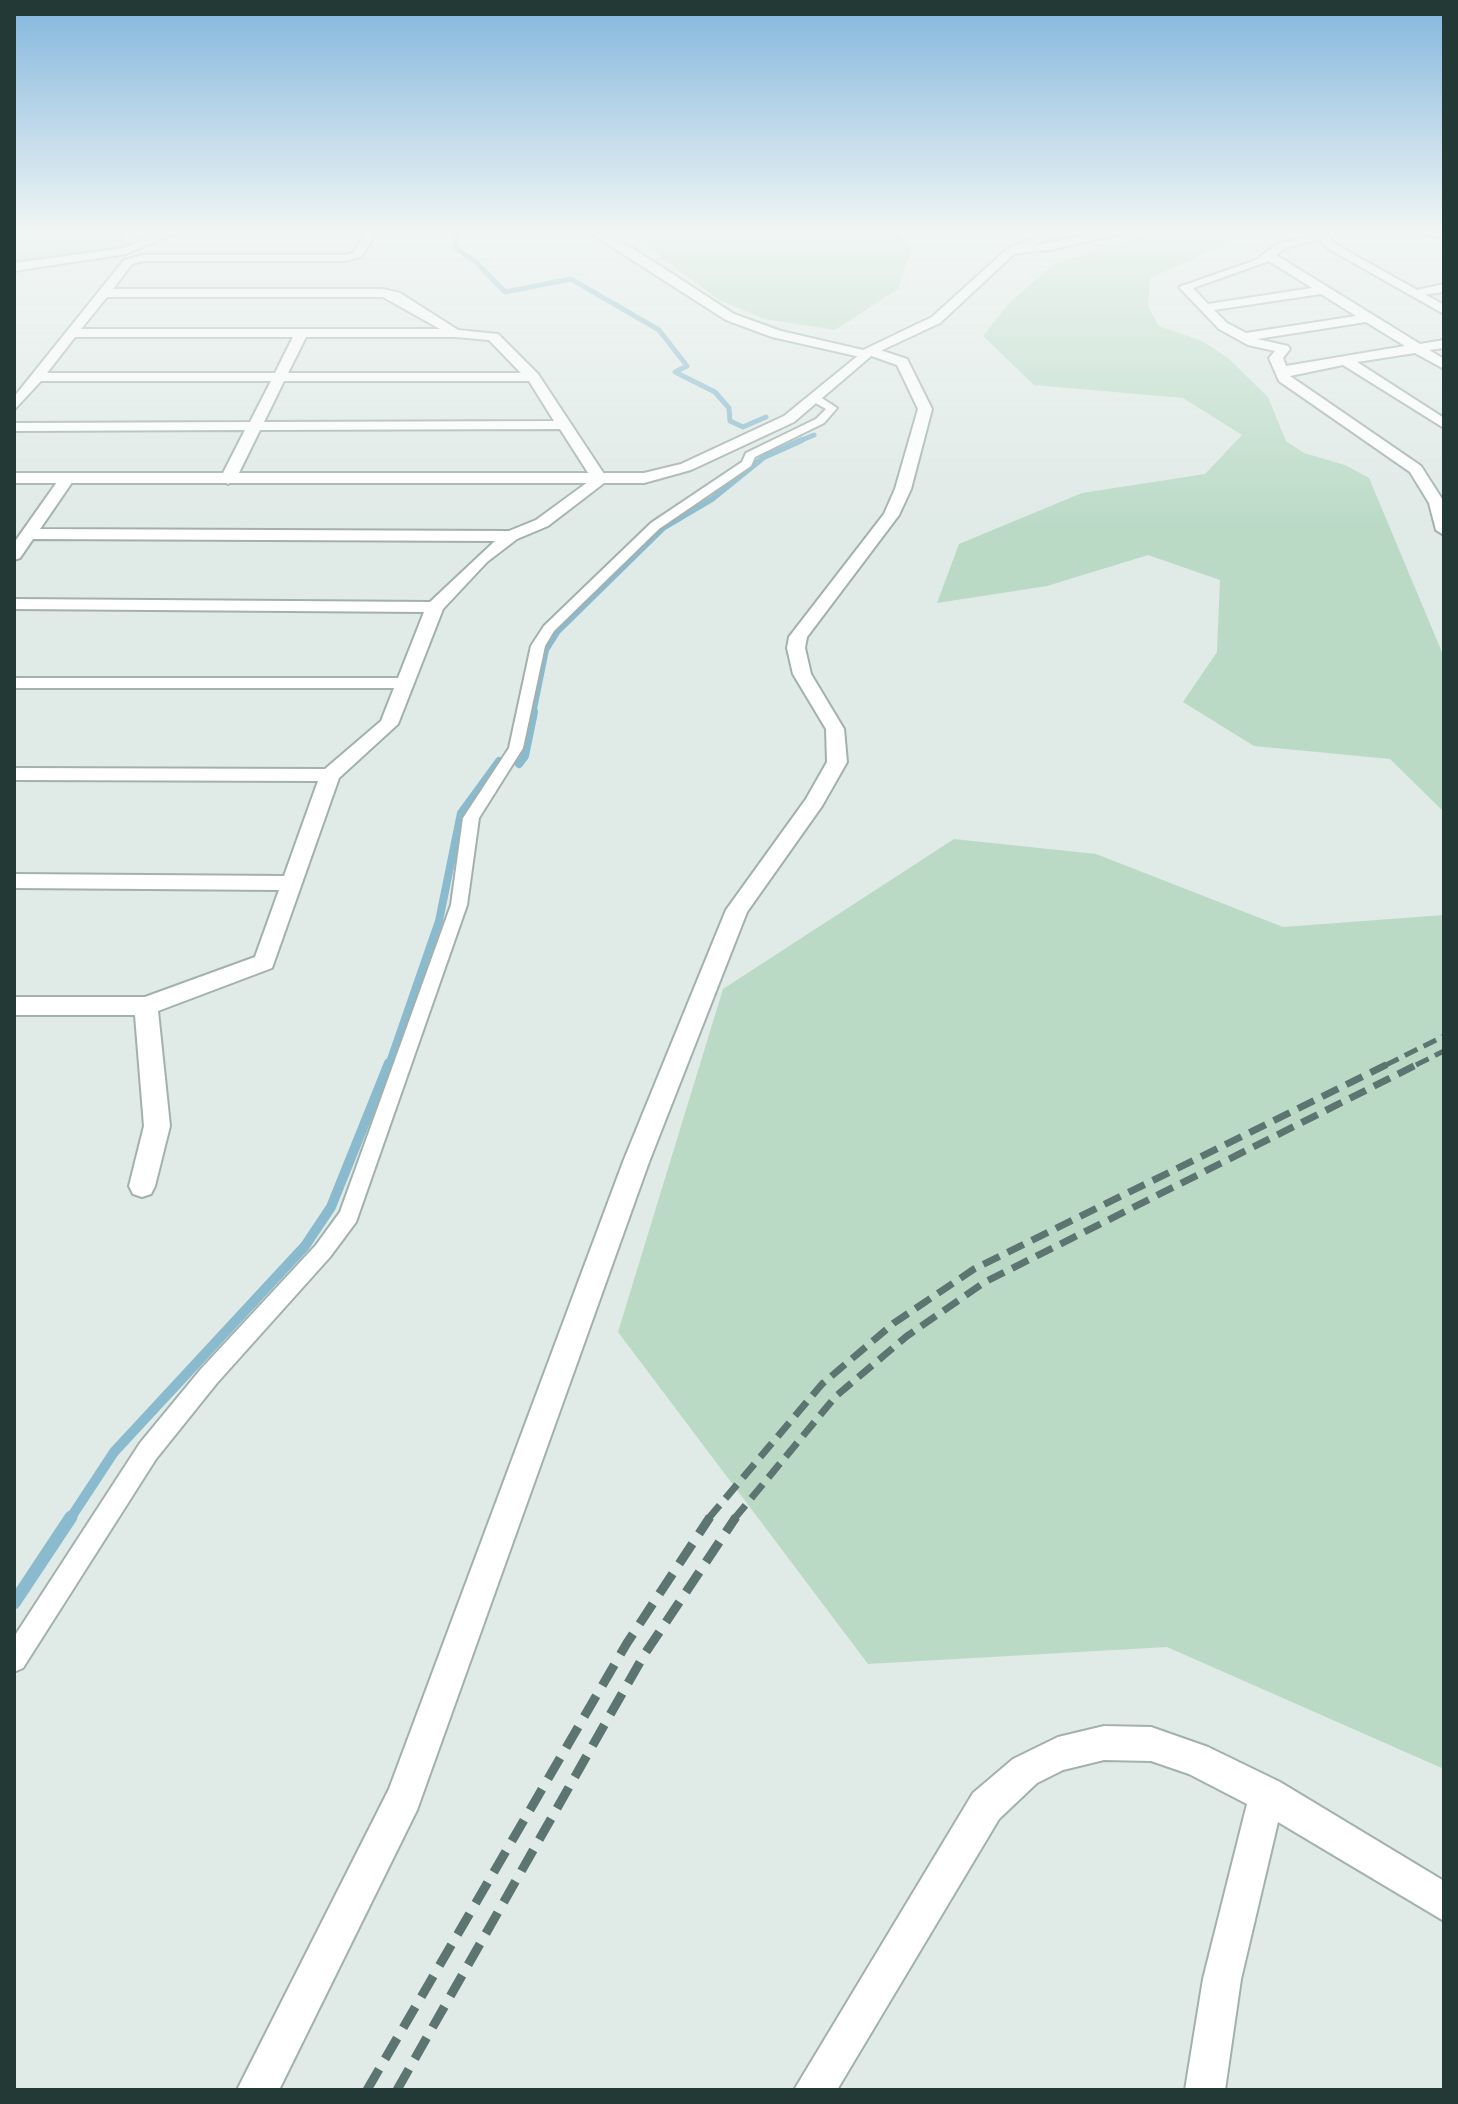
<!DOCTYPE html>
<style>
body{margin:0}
#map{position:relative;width:1458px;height:2104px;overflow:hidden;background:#e0eae7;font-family:"Nunito Sans",sans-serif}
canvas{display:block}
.frame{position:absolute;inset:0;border:16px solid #223936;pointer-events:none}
</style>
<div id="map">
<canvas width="1458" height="2104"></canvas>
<div class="frame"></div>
</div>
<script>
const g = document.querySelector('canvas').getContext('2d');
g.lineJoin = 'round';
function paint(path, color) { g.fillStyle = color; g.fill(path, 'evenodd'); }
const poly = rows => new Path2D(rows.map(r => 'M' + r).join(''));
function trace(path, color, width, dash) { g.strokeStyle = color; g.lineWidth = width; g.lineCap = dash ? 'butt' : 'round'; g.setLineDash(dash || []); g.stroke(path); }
paint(poly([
 [14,231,136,231,121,237,131,243,116,249,14,262],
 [617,231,896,231,912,249,898,289,835,330,764,319,719,300,654,251],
 [1140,231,1230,231,1233,241,1150,278,1148,306,1159,326,1202,341,1228,358,1268,397,1286,441,1304,453,1345,465,1369,478,1444,657,1444,812,1390,759,1254,746,1183,702,1217,652,1220,580,1148,555,1047,586,937,603,959,544,1082,493,1205,474,1242,435,1183,398,1034,385,983,336,1009,303,1054,264,1140,236],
 [954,839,1096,854,1283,927,1444,915,1444,1769,1167,1647,868,1664,618,1332,723,989]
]), '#badac6');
trace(poly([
 [458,231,455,248,475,261,505,292,571,279,659,330,687,366,675,372,715,392,729,408,730,421,743,427,766,417],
 [797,442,814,435]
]), '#8abacd', 5);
trace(poly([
 [533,714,546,650,558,631,663,528,712,499,764,457,802,440]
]), '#8abacd', 6);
trace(poly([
 [519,764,525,756,534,712],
 [389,1065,439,921,461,813,499,761]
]), '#8abacd', 8);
trace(poly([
 [70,1519,114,1452,305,1246,331,1207,389,1063]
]), '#8abacd', 10);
trace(poly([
 [14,1603,71,1517]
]), '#8abacd', 13);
const service = poly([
 [812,397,820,397,837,408,824,423,755,457,751,466,659,529,554,631,545,646,523,748,479,818,467,905,356,1222,330,1257,217,1383,156,1459,23,1668,14,1672,14,1637,140,1443,201,1369,316,1245,340,1212,451,905,463,818,509,748,531,646,544,626,651,523,742,462,746,453,816,419,826,409,812,401,812,397]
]);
const minor = poly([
 [164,231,180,231,126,254,14,271,14,263,124,248,164,231],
 [367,231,378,231,361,257,345,261,143,261,132,264,113,289,383,289,400,293,458,330,498,334,538,374,608,480,548,526,517,539,487,562,443,609,398,724,339,778,272,968,158,1011,170,1126,155,1186,151,1194,142,1197,133,1194,129,1186,144,1126,135,1015,14,1015,14,997,145,997,255,957,279,890,14,888,14,874,284,876,318,781,14,780,14,768,325,769,381,721,394,688,14,688,14,678,398,678,424,612,14,609,14,599,430,602,495,541,33,539,20,558,14,560,14,543,62,475,67,473,75,478,40,529,509,531,536,520,592,479,560,429,260,430,236,479,228,484,220,479,245,430,14,431,14,423,250,422,271,381,41,381,14,410,14,397,124,260,142,255,345,255,353,253,367,231],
 [107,297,383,297,440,329,81,329,107,297],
 [75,337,293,337,275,373,47,373,75,337],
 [306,337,455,337,489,340,521,373,288,373,306,337],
 [284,381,529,381,554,421,264,422,284,381],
 [1110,231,1134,231,1050,250,1011,254,1005,251,1110,231],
 [1320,233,1324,238,1285,248,1276,255,1420,344,1444,340,1444,348,1429,350,1444,359,1444,369,1415,353,1357,362,1444,418,1444,428,1343,365,1290,376,1421,466,1444,502,1444,535,1436,530,1429,503,1410,472,1279,381,1269,358,1275,351,1248,345,1219,329,1179,287,1256,260,1277,244,1320,233],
 [1269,261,1312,288,1208,304,1193,288,1269,261],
 [1321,294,1356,316,1246,333,1227,323,1214,310,1321,294],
 [1366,322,1405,346,1286,366,1283,358,1290,349,1288,346,1257,339,1366,322],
 [1444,284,1444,292,1414,296,1408,292,1444,284],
 [871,347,907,359,932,409,911,489,899,515,807,637,805,648,811,674,844,729,847,762,822,806,747,912,649,1162,417,1810,279,2090,237,2090,389,1789,623,1162,726,910,806,799,827,762,826,729,793,674,787,648,789,637,884,514,895,489,918,409,897,365,866,354,864,351,871,347],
 [1104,1726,1151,1727,1208,1747,1280,1782,1444,1881,1444,1921,1278,1822,1241,1979,1225,2090,1185,2090,1203,1979,1247,1804,1189,1774,1151,1761,1104,1760,1063,1770,1037,1783,999,1819,837,2090,794,2090,973,1793,1013,1759,1058,1737,1104,1726]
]);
const tertiary = poly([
 [1312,231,1324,231,1337,245,1444,305,1444,314,1329,249,1312,231],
 [865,350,872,354,870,357,794,422,691,470,644,483,14,483,14,473,644,473,681,464,784,416,865,350]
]);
const secondary = poly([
 [587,231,601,231,637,251,734,314,781,331,863,350,932,317,1007,249,1050,231,1066,231,1015,253,940,323,865,358,772,337,726,320,587,231],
 [1417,231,1444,232,1444,238,1418,233,1417,231]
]);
trace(service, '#a3b1ae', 4);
trace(minor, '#a3b1ae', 4);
trace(tertiary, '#a3b1ae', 4);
trace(secondary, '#a0b5b0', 4);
paint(service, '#fff');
paint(minor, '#fff');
paint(tertiary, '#fff');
paint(secondary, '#fff');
trace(poly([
 [1386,1065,1444,1036],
 [1416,1065,1444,1051]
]), '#5c7571', 5, [14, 7]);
trace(poly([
 [708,1519,822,1384,894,1323,974,1269,1390,1063],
 [734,1519,836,1396,907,1336,985,1282,1420,1063]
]), '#5c7571', 7, [18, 9]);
trace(poly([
 [367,2090,627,1643,710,1517],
 [397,2090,644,1655,736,1517]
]), '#5c7571', 9, [24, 12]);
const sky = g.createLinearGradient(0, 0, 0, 526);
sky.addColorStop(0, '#82b6dd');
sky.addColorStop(0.44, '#f1f6f4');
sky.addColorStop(1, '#f1f6f400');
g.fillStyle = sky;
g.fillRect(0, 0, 1458, 526);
</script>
